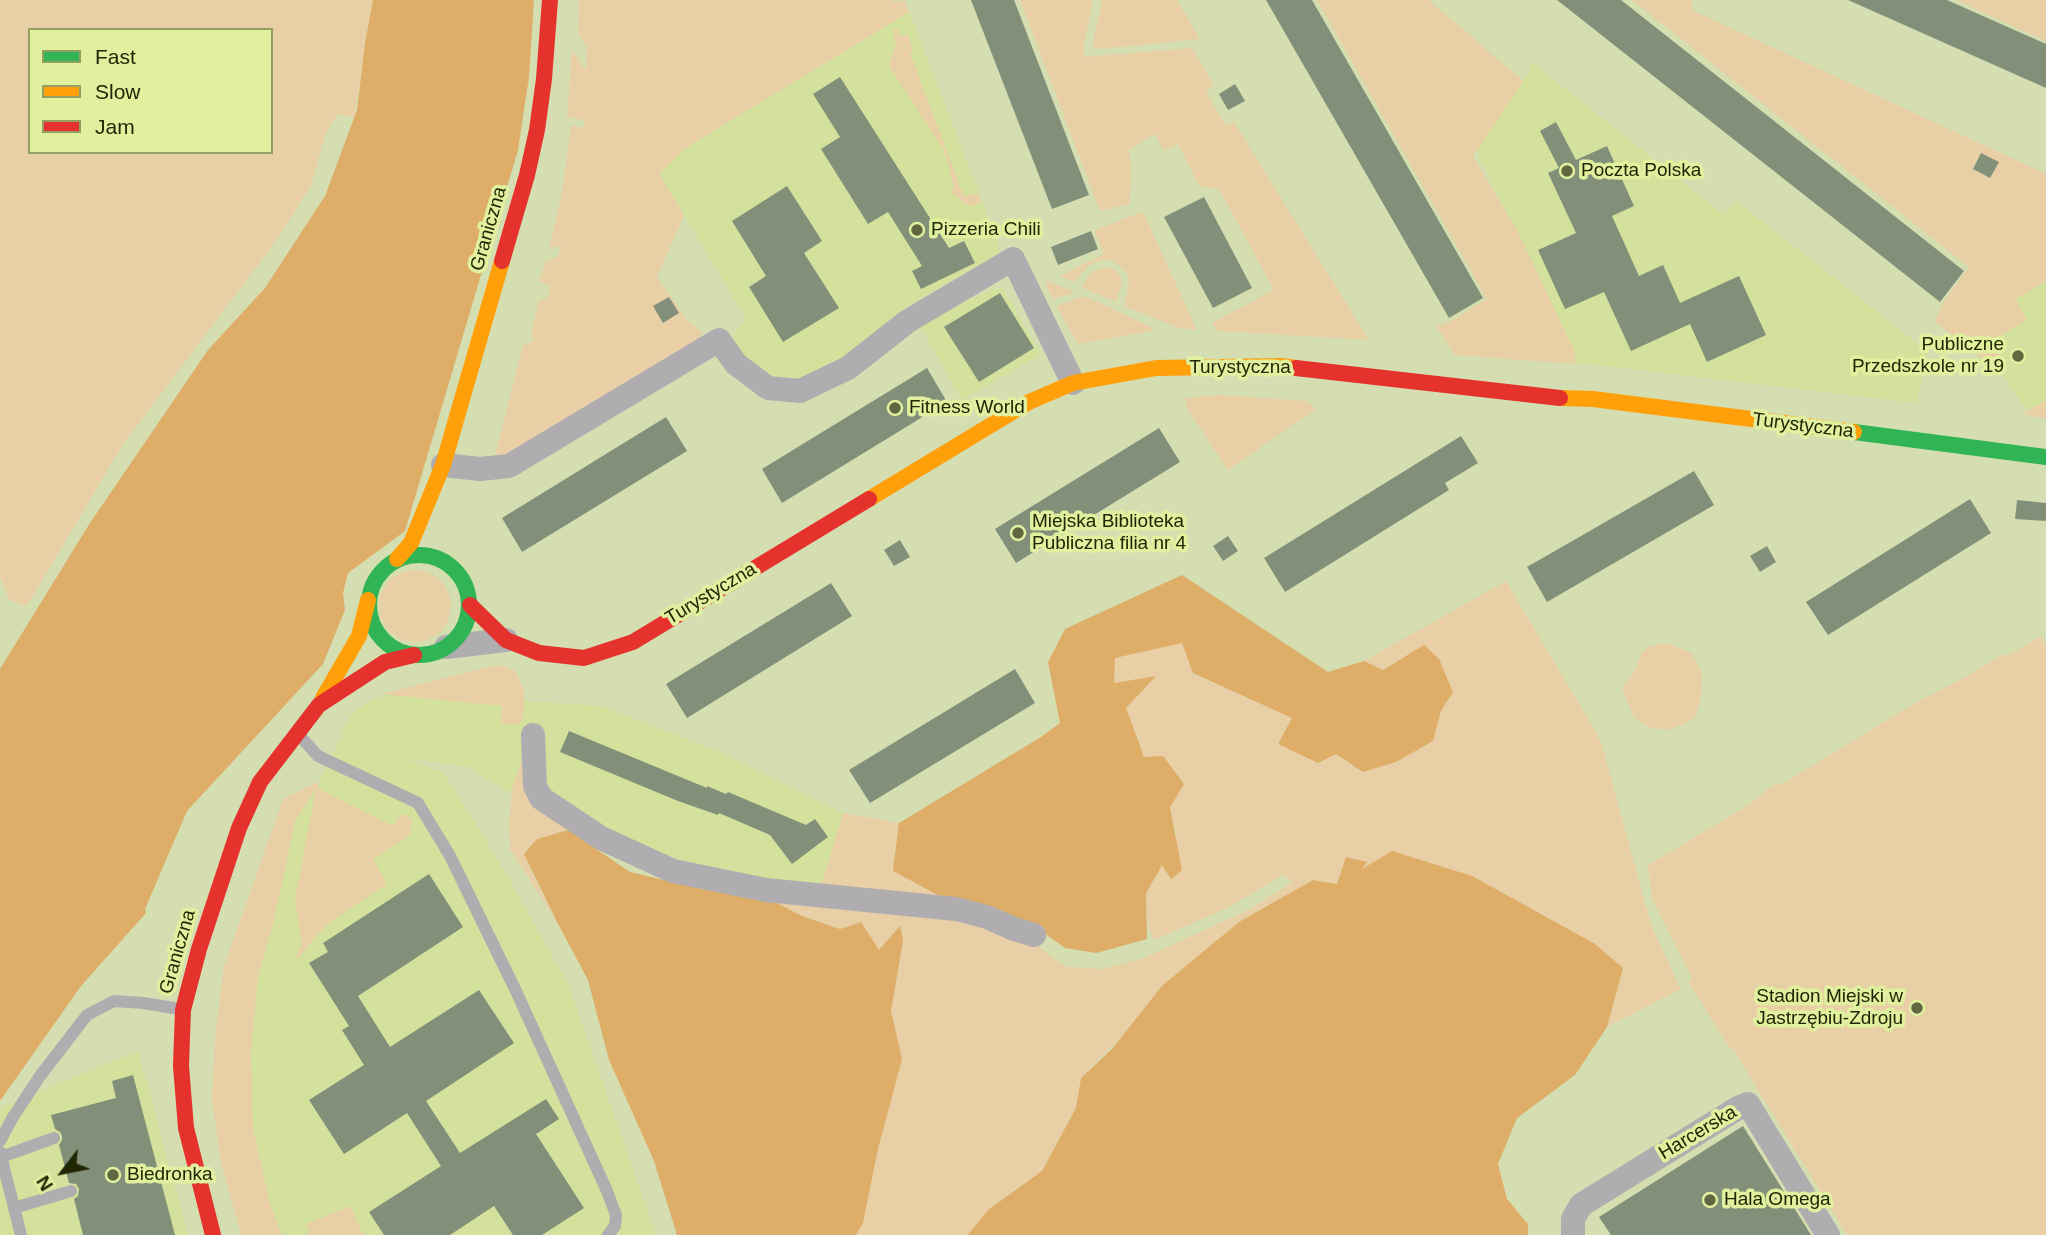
<!DOCTYPE html>
<meta charset="utf-8">
<style>
body{margin:0}
#map{position:relative;width:2046px;height:1235px;overflow:hidden;background:#d5deb1;font-family:Arial,sans-serif}
canvas{display:block}
.legend{position:absolute;left:28px;top:28px;width:245px;height:126px;box-sizing:border-box;background:#e0f09f;border:2px solid #94a061;margin:0;padding:9px 12px;list-style:none;font-size:21px;color:#212705}
.legend li{display:flex;align-items:center;gap:14px;height:35px}
.legend b{width:35px;border:2px solid #94a061}
.north{position:absolute;left:28px;top:1137px;width:70px;height:70px;-webkit-text-stroke:5px #e0f09f;paint-order:stroke;rotate:238deg;font-size:19px;font-weight:700;line-height:28px;text-align:center;color:#212705}
.north::after{content:'';display:block;margin:auto;width:24px;height:32px;background:#212705;clip-path:polygon(50% 0,100% 100%,50% 72%,0 100%)}
</style>
<div id="map">
<canvas width="2046" height="1235"></canvas>
<ul class="legend">
<li><b style="height:9px;background:#30b455"></b>Fast</li>
<li><b style="height:9px;background:#ff9f0a"></b>Slow</li>
<li><b style="height:9px;background:#e5322d"></b>Jam</li>
</ul>
<div class="north">N</div>
</div>
<script>
const g = document.querySelector('canvas').getContext('2d');
g.lineJoin = 'round';
function paint(path, color) { g.fillStyle = color; g.fill(path, 'evenodd'); }
const poly = rows => new Path2D(rows.map(r => 'M' + r).join(''));
function trace(path, color, width, dash) { g.strokeStyle = color; g.lineWidth = width; g.lineCap = dash ? 'butt' : 'round'; g.setLineDash(dash || []); g.stroke(path); }
function write(font, color, halo, rows, align = 'center') {
  g.font = font + ' Arial,sans-serif'; g.lineWidth = 7; g.setLineDash([]); g.textBaseline = 'middle'; g.strokeStyle = halo; g.fillStyle = color; for (const [text, x, y, turn = 0] of rows) {
    g.save(); g.translate(x, y); g.rotate((+turn || 0) * Math.PI / 180); g.textAlign = isNaN(turn) ? turn : align; if (halo) g.strokeText(text, 0, 0); g.fillText(text, 0, 0); g.restore();
  }
}
paint(poly([
 [909,12,997,240,999,255,913,302,852,359,809,380,776,384,735,349,734,335,746,318,655,167],
 [1530,61,1724,215,1736,201,1922,347,1926,357,1917,403,1572,362,1573,355,1476,150,1530,71],
 [2046,234,2046,411,2027,408,2015,394,1967,318],
 [1002,287,1041,354,962,400,918,322,924,316],
 [394,693,601,706,720,752,843,813,817,902,623,861,466,766,407,759,444,773,502,867,568,984,656,1235,282,1235,270,1204,253,1128,251,1051,258,977,299,806,316,788,341,737,352,741,341,734,354,711,372,700],
 [138,1051,188,1235,0,1235,0,1109,4,1106]
]), '#d3e19c');
paint(poly([
 [0,0,373,0,354,118,339,114,331,124,325,136,311,185,279,237,123,444,27,606,9,600,0,576],
 [30,30,271,30,271,152,30,152],
 [579,0,893,0,894,2,905,0,909,12,684,149,659,174,684,215,657,277,687,320,702,332,694,347,520,453,494,459,523,346,533,341,531,333,539,300,548,297,551,286,539,281,546,261,558,256,561,246,549,249,562,192,571,125,584,128,584,120,567,117,572,49,586,71,587,48,578,34],
 [1020,0,1093,0,1084,46,1085,57,1192,48,1214,85,1206,92,1226,126,1234,122,1369,340,1218,331,1212,323,1274,290,1219,189,1199,186,1178,144,1164,151,1155,134,1129,150,1131,166,1130,204,1100,211],
 [1102,0,1177,0,1200,39,1099,49,1093,46,1093,41],
 [1317,0,1429,0,1523,81,1473,156,1517,230,1574,350,1576,364,1455,355,1436,326,1451,321,1487,299],
 [1632,0,1693,0,1692,10,2046,174,2046,281,2016,299,2027,320,1993,340,2009,368,1994,369,1935,321,1944,301,1969,267],
 [1956,0,2046,0,2046,41],
 [897,29,900,36,908,34,913,52,910,53,964,197,979,193,982,202,968,206,950,191,954,186,944,150,889,66,896,43,893,30],
 [1143,212,1197,330,1180,328,1124,306,1129,284,1127,273,1119,265,1110,260,1100,260,1089,265,1075,282,1060,276,1104,254,1094,230],
 [1106,267,1115,269,1120,276,1122,283,1116,302,1081,287,1093,271],
 [1044,280,1075,292,1053,299],
 [1085,296,1153,328,1151,331,1078,344,1056,306],
 [1220,395,1307,401,1316,409,1228,470,1187,408,1185,398],
 [2046,400,2046,419,2023,414],
 '379 606a36 36 0 1 1 72 0a36 36 0 1 1-72 0Z',
 [1506,581,1595,730,1602,745,1646,906,1654,932,1681,989,1607,1027,1623,968,1358,871,1367,862,1337,884,1313,880,1239,922,1204,952,1081,1078,1076,1108,1042,1171,988,1210,968,1235,856,1235,863,1223,878,1149,888,1010,900,927,879,950,840,929,802,916,763,896,962,915,1038,945,1054,959,1067,967,1102,969,1144,958,1250,909,1293,882,1283,875,1225,909,1154,940,1148,924,1146,893,1177,838,1170,807,1144,757,1126,708,1155,676,1114,683,1115,658,1182,642,1193,673,1293,718,1279,744,1335,754,1433,741,1441,711,1453,692,1383,670,1364,661],
 [2041,636,2046,646,2046,1235,1847,1235,1733,1049,1730,1049,1688,981,1692,978,1652,899,1650,899,1652,898,1648,865,1750,804,1773,785,1784,783,1910,706,1969,675,2004,654,2007,656],
 [1666,643,1692,653,1702,673,1701,698,1695,717,1684,724,1668,730,1648,727,1634,717,1622,688,1634,672,1641,654,1648,647],
 [497,665,508,667,516,672,525,692,523,719,519,724,501,724,502,706,382,694],
 [524,753,568,830,537,839,531,870,558,924,510,849,509,824,512,789],
 [320,781,317,788,393,826,401,815,407,815,412,821,410,835,373,859,387,884,333,920,317,935,298,959,296,957,302,943,295,899,316,789,295,821,274,921,258,977,251,1051,253,1128,270,1204,282,1235,241,1235,221,1163,212,1099,215,1039,224,966,283,799],
 [843,813,899,823,893,871,945,899,820,889],
 [351,1206,363,1235,310,1235,306,1224]
]), '#e8cfa6');
paint(poly([
 [373,0,534,0,529,77,518,150,405,531,348,573,343,593,345,610,323,664,187,811,145,909,146,913,81,986,0,1101,0,669,90,523,208,350,265,288,325,196,357,110,365,44],
 [1182,575,1328,672,1364,661,1383,670,1424,645,1439,659,1453,692,1441,711,1433,741,1396,762,1363,772,1336,754,1318,763,1278,744,1292,718,1193,673,1182,643,1115,658,1114,683,1156,676,1126,708,1144,757,1163,756,1184,784,1170,807,1182,870,1171,879,1162,865,1146,893,1147,939,1096,953,1065,948,1030,923,945,899,893,871,899,823,1041,737,1060,723,1048,662,1065,629],
 [568,830,630,872,681,884,763,896,802,916,840,929,861,922,879,950,900,926,903,940,891,1011,902,1059,878,1149,863,1223,856,1235,677,1235,654,1161,609,1060,588,980,558,924,524,854,537,839],
 [1392,851,1472,876,1595,944,1623,968,1607,1027,1575,1075,1517,1118,1498,1164,1507,1199,1528,1224,1528,1235,968,1235,988,1210,1042,1171,1076,1108,1081,1078,1112,1049,1162,986,1239,922,1313,880,1337,884,1346,857,1367,862,1362,869]
]), '#dead68');
paint(poly([
 [971,0,1014,0,1089,195,1052,209],
 [1266,0,1312,0,1483,298,1449,318],
 [1557,0,1621,0,1964,271,1940,302],
 [1848,0,1947,0,2046,44,2046,88],
 [840,77,949,248,964,241,975,263,921,289,912,271,922,266,888,212,868,224,821,149,840,137,813,94],
 [1235,84,1245,101,1228,110,1219,94],
 [1556,122,1576,160,1607,146,1634,206,1612,216,1639,276,1663,265,1680,303,1739,276,1766,335,1707,362,1690,324,1631,351,1604,292,1565,309,1538,250,1576,233,1548,173,1559,168,1540,131],
 [1981,153,1999,162,1990,178,1973,169],
 [787,186,822,241,804,253,839,308,783,342,749,287,766,276,732,221],
 [1204,197,1252,288,1213,308,1164,217],
 [1091,231,1098,249,1058,265,1051,247],
 [1000,293,1034,348,979,382,944,327],
 [669,297,679,313,663,323,653,306],
 [927,368,947,402,782,503,762,469],
 [666,417,687,451,522,552,502,518],
 [1159,428,1180,462,1016,563,995,529],
 [1461,436,1478,463,1445,483,1449,490,1285,592,1264,558],
 [1694,471,1714,505,1547,602,1527,567],
 [1970,499,1991,533,1828,635,1806,602],
 [2017,500,2046,503,2046,521,2015,519],
 [1228,536,1238,551,1223,561,1213,546],
 [900,540,910,557,894,566,884,550],
 [1767,546,1776,562,1760,572,1750,556],
 [831,583,852,616,687,718,666,684],
 [1015,669,1035,703,870,803,849,770],
 [569,731,707,788,707,786,726,794,728,792,806,825,815,819,828,837,792,864,770,835,719,813,718,815,678,801,560,752],
 [429,874,463,927,358,996,390,1047,479,990,514,1043,426,1101,460,1153,546,1099,559,1119,536,1134,584,1208,542,1235,513,1235,494,1206,450,1235,384,1235,369,1212,441,1166,407,1113,344,1154,309,1100,364,1065,342,1030,349,1026,309,963,328,952,323,943],
 [133,1075,175,1235,83,1235,74,1199,78,1196,79,1189,76,1184,69,1183,59,1145,62,1140,62,1136,60,1132,55,1129,51,1115,116,1098,112,1081],
 [1743,1126,1811,1235,1611,1235,1599,1217]
]), '#82907a');
trace(poly([
 [299,735,318,756,418,803,450,856,516,991,607,1191,616,1215,615,1226,608,1235],
 [0,1141,13,1117,40,1076,87,1015,114,1001,143,1003,180,1009],
 [0,1152,21,1235],
 [1,1157,54,1138],
 [14,1208,71,1191]
]), '#afadb0', 12);
trace(poly([
 [443,465,480,469,509,466,719,340,736,364,768,388,800,391,848,368,908,321,1013,259,1073,383],
 [446,647,506,640],
 [533,735,535,786,541,798,601,838,673,871,766,890,956,909,987,917,1014,929,1034,935],
 [1573,1235,1573,1219,1581,1205,1738,1108,1748,1104,1828,1235]
]), '#afadb0', 24);
trace(poly([
 [1854,432,2046,457],
 '369 605a50 50 0 1 1 100 0a50 50 0 1 1-100 0Z'
]), '#30b455', 16);
trace(poly([
 [1560,398,1593,399,1854,432],
 [869,499,1029,402,1073,383,1156,368,1282,366,1296,368],
 [397,559,411,543,443,465,502,261],
 [323,698,359,636,368,600]
]), '#ff9f0a', 16);
trace(poly([
 [502,261,527,175,537,130,544,79,550,0],
 [1296,368,1560,398],
 [470,605,506,640,539,653,584,658,633,642,869,499],
 [213,1235,186,1128,181,1066,183,1010,199,949,239,828,260,782,319,705,385,662,414,655]
]), '#e5322d', 16);
for (const [x, y, r, color] of [
 [1567,171,7,"#606741"],
 [917,230,7,"#606741"],
 [2018,356,7,"#606741"],
 [895,408,7,"#606741"],
 [1018,533,7,"#606741"],
 [1917,1008,7,"#606741"],
 [113,1175,7,"#606741"],
 [1710,1200,7,"#606741"]
]) { const dot = new Path2D(); dot.arc(x, y, r, 0, 2 * Math.PI); g.fillStyle = color; g.fill(dot); trace(dot, '#e0f09f', 2.5); }
write('19px', '#212705', '#e0f09f', [
 ["Poczta Polska",1581,171],
 ["Pizzeria Chili",931,230],
 ["Publiczne",2004,345,"right"],
 ["Przedszkole nr 19",2004,367,"right"],
 ["Fitness World",909,408],
 ["Miejska Biblioteka",1032,522],
 ["Publiczna filia nr 4",1032,544],
 ["Stadion Miejski w",1903,997,"right"],
 ["Jastrzębiu-Zdroju",1903,1019,"right"],
 ["Biedronka",127,1175],
 ["Hala Omega",1724,1200]
], 'left');
write('19px', '#212705', '#e0f09f', [
 ["Graniczna",489,229,-74],
 ["Turystyczna",1240,368],
 ["Turystyczna",1803,426,7],
 ["Turystyczna",711,594,-31],
 ["Graniczna",178,952,-74],
 ["Harcerska",1698,1133,-31]
]);
</script>
